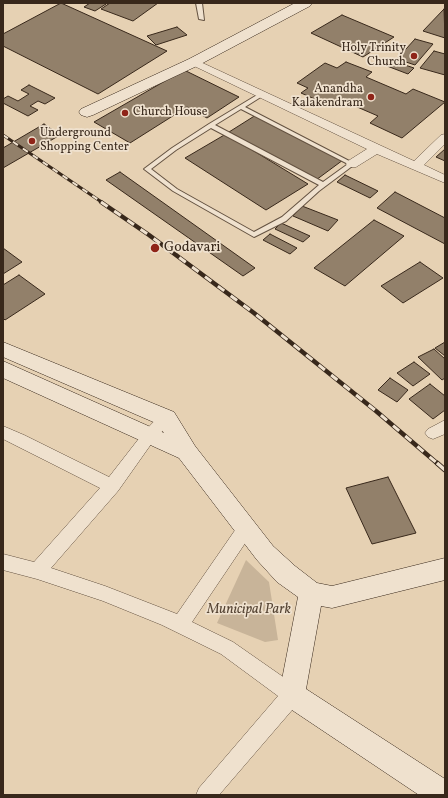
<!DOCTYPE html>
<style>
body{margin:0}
#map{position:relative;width:448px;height:798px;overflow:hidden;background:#e6d1b3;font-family:Vollkorn,serif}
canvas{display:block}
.frame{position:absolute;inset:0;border:4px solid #38281b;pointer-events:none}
</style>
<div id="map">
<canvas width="448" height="798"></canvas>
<div class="frame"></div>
</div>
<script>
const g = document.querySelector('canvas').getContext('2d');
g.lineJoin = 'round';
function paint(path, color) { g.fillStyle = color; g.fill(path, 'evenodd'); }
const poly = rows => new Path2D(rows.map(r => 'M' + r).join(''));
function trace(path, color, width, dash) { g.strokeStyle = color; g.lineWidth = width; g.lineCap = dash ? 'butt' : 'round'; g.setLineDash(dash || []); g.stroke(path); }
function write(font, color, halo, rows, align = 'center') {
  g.font = font + ' Vollkorn,serif'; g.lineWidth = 3.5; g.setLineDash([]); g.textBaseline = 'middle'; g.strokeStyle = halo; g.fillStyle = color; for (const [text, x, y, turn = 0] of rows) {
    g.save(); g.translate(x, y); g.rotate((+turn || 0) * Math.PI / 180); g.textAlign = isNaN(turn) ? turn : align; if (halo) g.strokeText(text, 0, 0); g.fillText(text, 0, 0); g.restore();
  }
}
paint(poly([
 [246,560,269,582,278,640,265,642,217,623]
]), '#c8b499');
const building = poly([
 [61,3,167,51,98,94,3,46,3,34,61,3],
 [90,3,103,3,106,4,95,11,84,7,90,3],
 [110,3,158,3,133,21,101,9,110,3],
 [444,9,445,38,423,31,444,9],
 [342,15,394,37,363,57,311,33,342,15],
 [177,27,187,35,156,45,147,36,177,27],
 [415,39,433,44,415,65,397,59,415,39],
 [434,51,445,54,445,75,420,68,434,51],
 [393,61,414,68,408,74,387,66,393,61],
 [346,62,372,72,366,77,406,94,413,89,445,102,402,138,370,123,378,116,341,100,333,107,301,93,308,88,297,83,325,63,337,68,346,62],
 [184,70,239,97,207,118,187,107,130,143,94,122,184,70],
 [29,85,55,98,45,104,38,101,30,106,38,110,28,116,3,103,3,99,8,96,18,101,29,94,21,90,29,85],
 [256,115,343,160,316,180,229,132,256,115],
 [44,124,60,135,3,168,3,148,44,124],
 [226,134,308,184,266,210,185,158,226,134],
 [445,149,445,161,436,157,445,149],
 [120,172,255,268,243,276,106,180,120,172],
 [345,175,378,191,370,198,337,182,345,175],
 [395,192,445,218,445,244,377,208,395,192],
 [302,206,338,220,328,231,293,216,302,206],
 [374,220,404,236,345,286,314,268,374,220],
 [281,223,310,236,303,242,275,229,281,223],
 [270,234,297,248,290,254,263,240,270,234],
 [3,248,22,262,3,274,3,248],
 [420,262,443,278,403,303,381,286,420,262],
 [19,275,45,294,5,320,3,318,3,285,19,275],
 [445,342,445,356,435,348,445,342],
 [434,349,445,359,445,378,442,380,418,357,434,349],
 [414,362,430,374,413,386,397,373,414,362],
 [390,378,408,390,397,402,378,390,390,378],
 [430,384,445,396,445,410,433,419,409,399,430,384],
 [388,477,416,533,372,544,346,488,388,477]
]);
paint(building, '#92806a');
trace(building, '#38281b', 1);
const lane = poly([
 [196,3,202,3,204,20,199,19,196,3],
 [262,92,264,93,264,95,245,107,355,164,319,191,286,221,254,237,173,191,144,169,172,148,209,124,262,92],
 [241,109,348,164,323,182,215,125,241,109],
 [211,128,319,185,282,217,254,232,177,189,151,169,176,150,211,128]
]);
const street = poly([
 [194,59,414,161,441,135,445,134,445,144,424,165,445,175,445,183,377,154,356,167,348,167,346,164,348,161,367,149,190,64,189,62,190,60,194,59],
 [166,412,171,414,174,418,171,422,154,440,118,491,51,568,105,586,177,614,240,523,246,521,252,523,254,528,252,533,192,622,233,642,299,688,301,695,299,702,219,795,196,795,199,788,278,696,221,654,162,625,103,601,37,579,3,570,3,554,34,562,100,488,3,439,3,426,24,435,109,477,144,432,161,414,166,412],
 [445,420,445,434,433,439,428,437,425,433,428,429,445,420]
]);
const secondary = poly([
 [295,3,312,3,310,6,199,65,93,115,87,117,81,115,79,112,81,109,189,59,295,3],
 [3,342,174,412,195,446,273,546,295,566,317,583,332,586,445,558,445,580,332,608,321,606,306,689,445,779,445,795,419,795,283,704,279,695,298,597,277,582,257,560,179,458,3,378,3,361,164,433,158,424,3,357,3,342]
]);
trace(lane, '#645241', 2);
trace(street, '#645241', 1);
trace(secondary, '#38281b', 1);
paint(lane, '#efe1ce');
paint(street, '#efe1ce');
paint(secondary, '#efe1ce');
const railFar2 = poly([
 [3,135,103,203]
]);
const railFar1 = poly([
 [101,202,149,235,254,313,376,411,438,464]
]);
const rail = poly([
 [437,463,445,470]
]);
trace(railFar2, '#38281b', 3);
trace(railFar1, '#38281b', 4.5);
trace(rail, '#38281b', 5);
trace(railFar2, '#efe1ce', 2, [6]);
trace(railFar1, '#efe1ce', 3, [8]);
trace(rail, '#efe1ce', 3.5, [11]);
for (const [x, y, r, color] of [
 [414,56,4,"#8f2418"],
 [371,97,4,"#8f2418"],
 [125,113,4,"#8f2418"],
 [32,141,4,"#8f2418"],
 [155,248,5,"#8f2418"]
]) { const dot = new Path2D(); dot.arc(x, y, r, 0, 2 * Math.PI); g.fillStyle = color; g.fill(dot); trace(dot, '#efe1ce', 1.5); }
write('12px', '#38281b', '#efe1ce', [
 ["Holy Trinity",406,49],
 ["Church",406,63],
 ["Anandha",363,90],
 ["Kalakendram",363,104],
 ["Church House",133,113,"left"],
 ["Underground",40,134,"left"],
 ["Shopping Center",40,148,"left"]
], 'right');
write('14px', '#38281b', '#efe1ce', [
 ["Godavari",164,248]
], 'left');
write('italic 14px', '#554434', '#efe1ce', [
 ["Municipal Park",249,610]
]);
</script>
